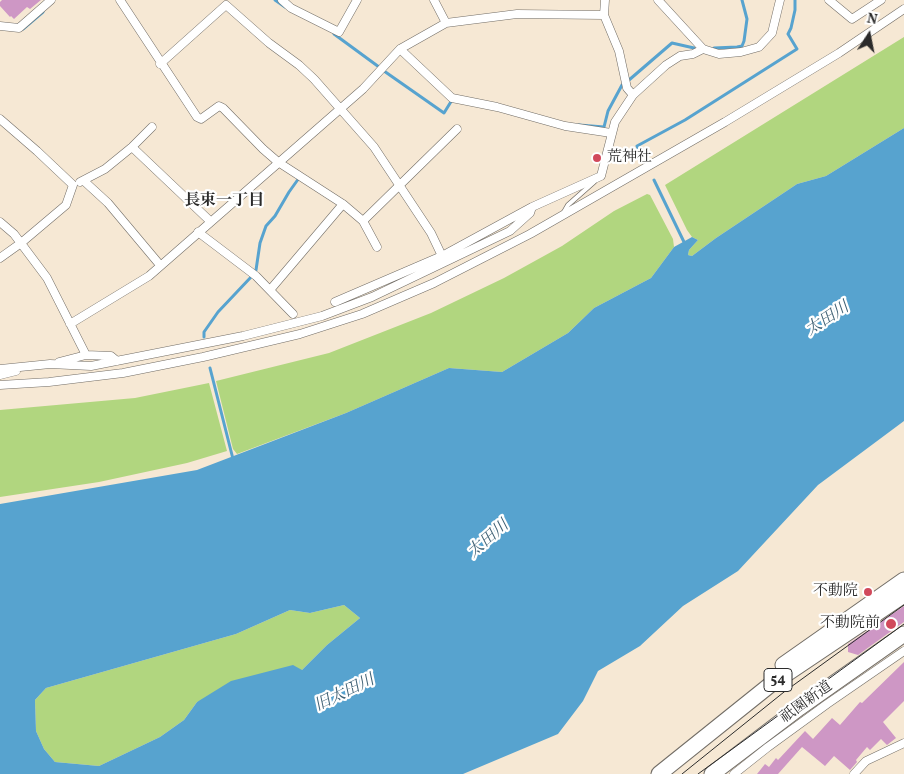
<!DOCTYPE html>
<meta charset="utf-8">
<style>
body{margin:0}
#map{position:relative;width:904px;height:774px;overflow:hidden;background:#f6e8d4;font-family:Vollkorn,serif}
canvas{display:block}
.north{position:absolute;left:844px;top:10px;width:50px;height:50px;-webkit-text-stroke:4px #fff;paint-order:stroke;rotate:11deg;font-size:14px;font-weight:700;line-height:20px;text-align:center;color:#2b2b2b}
.north::after{content:'';display:block;margin:auto;width:18px;height:22px;background:#2b2b2b;clip-path:polygon(50% 0,100% 100%,50% 72%,0 100%)}
</style>
<div id="map">
<canvas width="904" height="774"></canvas>
<div class="north">N</div>
</div>
<script>
const g = document.querySelector('canvas').getContext('2d');
g.lineJoin = 'round';
function paint(path, color) { g.fillStyle = color; g.fill(path, 'evenodd'); }
const poly = rows => new Path2D(rows.map(r => 'M' + r).join(''));
function trace(path, color, width, dash) { g.strokeStyle = color; g.lineWidth = width; g.lineCap = dash ? 'butt' : 'round'; g.setLineDash(dash || []); g.stroke(path); }
function write(font, color, halo, rows, align = 'center') {
  g.font = font + ' Vollkorn,"Noto Serif JP",serif'; g.lineWidth = 4.5; g.setLineDash([]); g.textBaseline = 'middle'; g.strokeStyle = halo; g.fillStyle = color; for (const [text, x, y, turn = 0] of rows) {
    g.save(); g.translate(x, y); g.rotate((+turn || 0) * Math.PI / 180); g.textAlign = isNaN(turn) ? turn : align; if (halo) g.strokeText(text, 0, 0); g.fillText(text, 0, 0); g.restore();
  }
}
paint(poly([
 [904,37,904,128,826,176,797,184,716,238,692,256,688,255,689,250,698,240,692,237,687,230,665,185],
 [647,194,650,195,673,239,674,247,651,278,594,308,568,333,502,372,449,368,346,413,237,454,233,449,216,381,329,353,431,313,504,278,562,246,614,211],
 [209,383,227,451,187,463,99,482,0,497,0,410,135,398],
 [344,605,360,618,327,645,302,670,197,702,184,720,160,737,99,766,55,762,44,749,36,731,35,700,46,688,236,634,290,610,310,613]
]), '#b1d67f');
paint(poly([
 [904,128,904,421,818,485,738,571,683,606,640,646,598,671,583,701,558,734,463,774,0,774,0,504,197,470,346,413,449,368,502,372,568,333,594,308,651,278,674,247,692,237,698,240,689,250,688,255,692,256,716,238,797,184,826,176],
 [344,605,360,618,327,645,302,670,293,665,231,681,197,702,184,720,160,737,99,766,55,762,44,749,36,731,35,700,46,688,236,634,290,610,310,613]
]), '#57a3cf');
trace(poly([
 [275,0,285,7],
 [23,29,43,12],
 [334,34,379,67],
 [714,48,737,47,742,46,744,41,747,19,742,0],
 [384,71,444,113,452,100],
 [629,80,672,43,694,48],
 [579,125,604,127,608,111,622,85],
 [639,151,637,146,685,120,797,49,788,34,791,28,795,10,795,0],
 [654,180,684,242],
 [256,270,260,243,266,226,275,216,289,192,299,178],
 [204,337,204,332,218,312,252,276],
 [210,368,233,459]
]), '#57a3cf', 3);
paint(poly([
 [2,0,41,0,30,9,27,7,14,19,11,16,10,17,0,6,0,2],
 [904,606,904,622,858,655,848,652,848,644],
 [904,662,904,701,883,722,896,738,887,745,881,739,870,750,867,747,856,760,857,762,850,770,834,756,825,766,802,747,778,774,757,774,765,764,769,767,776,758,778,760,805,731,813,739,832,718,840,725,860,702,862,703]
]), '#ce97c5');
const lane = poly([
 [564,212,568,205,594,182]
]);
const street = poly([
 [120,0,197,117,201,119,219,106,223,108,263,149,278,162,343,204,363,221,377,247],
 [282,0,291,8,339,32,357,0],
 [434,0,446,23],
 [605,0,604,15,619,51,627,88,633,95],
 [658,0,703,49,719,54,741,52,759,47,772,33,780,0],
 [829,0,852,19,881,0],
 [0,26,19,28,51,0],
 [400,49,452,98,497,107,565,126,611,133],
 [160,64,226,5,269,43,299,65,314,79,374,147,431,233,442,256],
 [0,119,37,151,73,185,66,205,21,243,0,258],
 [132,147,210,221],
 [84,181,108,203,160,265],
 [80,182,105,169,132,147,152,127],
 [363,221,457,129],
 [0,222,14,234,47,278,86,355],
 [198,232,256,276,293,314],
 [270,290,343,204],
 [335,302,442,256,532,207,601,176,615,122,633,95,666,65,680,56,693,54,703,49],
 [70,324,149,276,363,89,400,49,446,23,517,14,604,15],
 [59,362,86,355,111,356,117,361],
 [0,369,50,364,91,366,243,336,322,316,372,297,510,231,530,213,532,207],
 [0,375,16,371],
 [0,385,49,382,123,373,203,357,300,334,362,314,434,283,530,234,725,122,839,53,904,9],
 [734,774,768,747,827,704,904,651],
 [854,774,866,761,904,743]
]);
const highway = poly([
 [783,665,904,580],
 [659,774,770,685,904,595],
 [712,774,799,708,904,634]
]);
trace(lane, '#726d66', 5.5);
trace(street, '#726d66', 9);
trace(highway, '#726d66', 17);
trace(lane, '#fff', 4);
trace(street, '#fff', 8);
trace(highway, '#fff', 15);
trace(poly([
 [682,774,784,692,904,605],
 [698,774,904,624]
]), '#2b2b2b', 1);
for (const [x, y, r, color] of [
 [597,158,5,"#d1495b"],
 [868,592,5,"#d1495b"],
 [891,624,6,"#d1495b"]
]) { const dot = new Path2D(); dot.arc(x, y, r, 0, 2 * Math.PI); g.fillStyle = color; g.fill(dot); trace(dot, '#fff', 2); }
for (const [x, y, w] of [
 [778,680,28]
]) { const box = new Path2D(); box.roundRect(x - w / 2, y - 11.5, w, 23, 4); g.fillStyle = '#fff'; g.fill(box); trace(box, '#2b2b2b', 1); }
write('bold 14px', '#2b2b2b', null, [
 ["54",778,680]
]);
write('15px', '#2b2b2b', '#fff', [
 ["荒神社",607,158,"left"],
 ["不動院",858,592],
 ["不動院前",880,624]
], 'right');
write('15px', '#2b2b2b', '#fff', [
 ["祇園新道",807,703,-36]
]);
write('bold 16px', '#2b2b2b', '#fff', [
 ["長束一丁目",224,202]
]);
write('italic 16px', '#3f6175', '#fff', [
 ["太田川",828,320,-33],
 ["太田川",489,540,-41],
 ["旧太田川",345,694,-26]
]);
</script>
